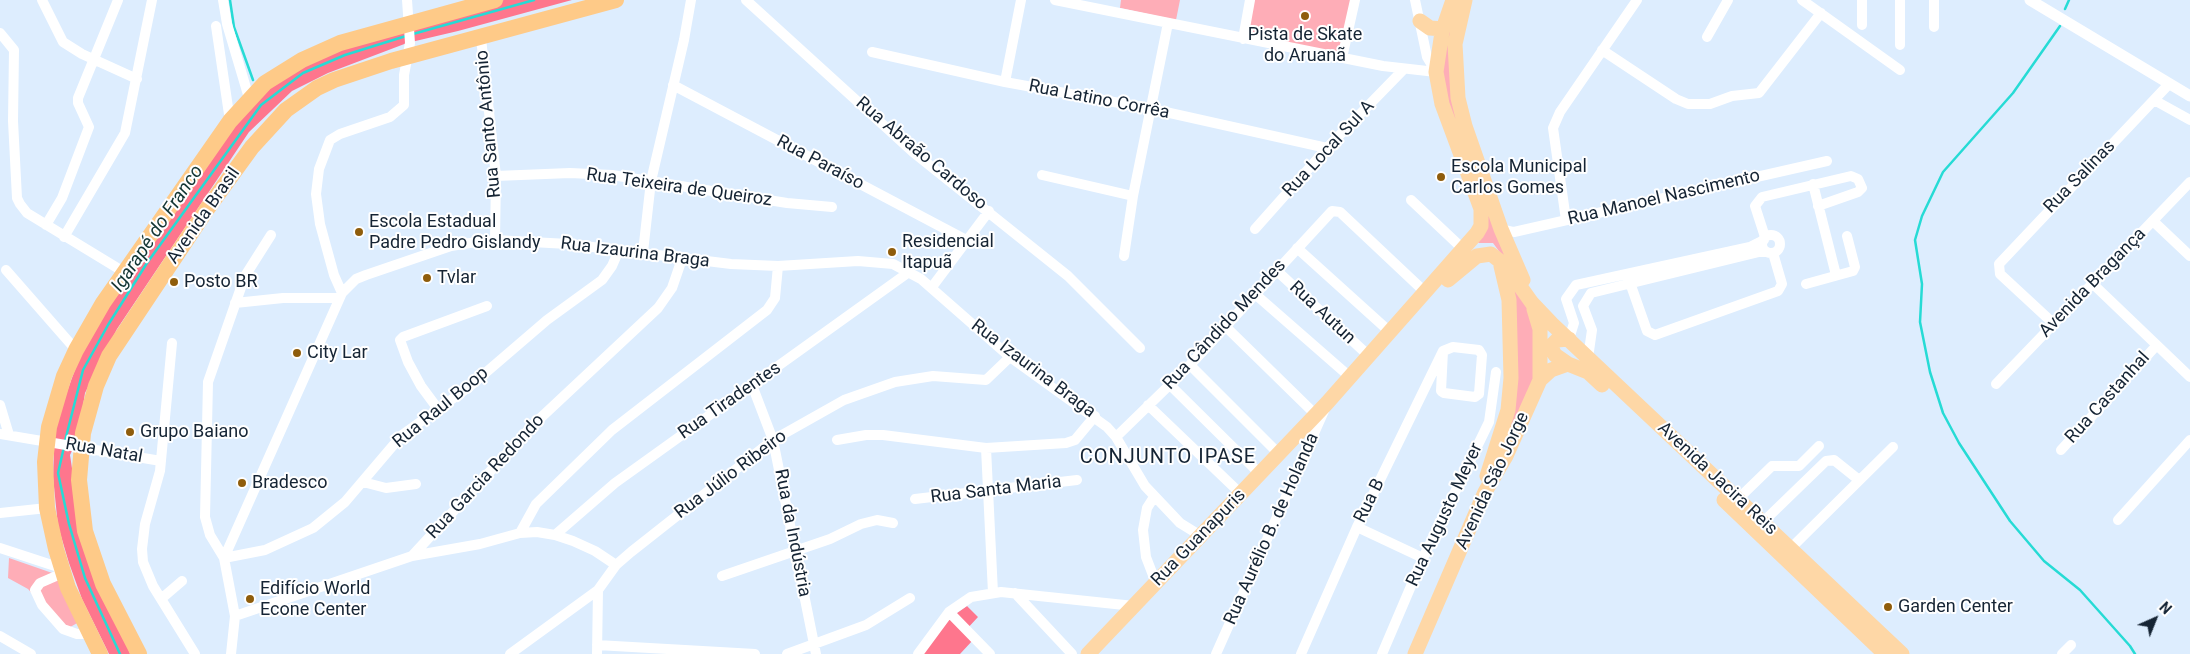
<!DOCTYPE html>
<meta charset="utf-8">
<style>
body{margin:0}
#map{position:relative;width:2190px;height:654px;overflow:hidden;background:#ddedfe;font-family:Roboto,sans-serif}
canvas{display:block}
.north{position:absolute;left:2130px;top:594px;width:50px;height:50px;-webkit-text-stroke:4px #fff;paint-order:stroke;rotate:44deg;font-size:14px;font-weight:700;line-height:20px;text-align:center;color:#152434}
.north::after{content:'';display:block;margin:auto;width:18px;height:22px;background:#152434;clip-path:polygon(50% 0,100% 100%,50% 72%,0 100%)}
</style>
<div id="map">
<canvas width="2190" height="654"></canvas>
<div class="north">N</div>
</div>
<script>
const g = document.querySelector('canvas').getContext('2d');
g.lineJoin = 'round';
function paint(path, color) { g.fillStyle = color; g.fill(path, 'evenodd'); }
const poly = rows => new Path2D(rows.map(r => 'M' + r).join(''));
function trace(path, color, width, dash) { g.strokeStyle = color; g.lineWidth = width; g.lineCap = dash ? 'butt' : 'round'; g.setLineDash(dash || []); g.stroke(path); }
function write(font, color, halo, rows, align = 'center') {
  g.font = font + ' Roboto,sans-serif'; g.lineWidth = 4; g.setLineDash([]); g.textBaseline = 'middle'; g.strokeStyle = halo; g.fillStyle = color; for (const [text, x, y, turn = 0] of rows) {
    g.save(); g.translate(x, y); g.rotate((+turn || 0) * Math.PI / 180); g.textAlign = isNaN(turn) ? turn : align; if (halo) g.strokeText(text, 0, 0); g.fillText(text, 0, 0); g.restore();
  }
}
paint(poly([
 [1121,0,1180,0,1176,20,1120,8],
 [1254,0,1351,0,1340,54,1248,36],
 [1450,14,1450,67,1518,277,1493,243,1478,243,1485,231,1443,82,1443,58],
 [1506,271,1532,316,1536,372,1496,465,1513,405],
 [9,558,58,575,79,622,65,630,28,589,8,578]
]), '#feadb7');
paint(poly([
 [504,0,572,0,458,31,407,43,328,73,292,91,249,132,117,329,85,393,78,438,70,455,74,482,130,654,109,654,82,599,69,563,58,526,53,477,55,425,85,342,242,112,304,60,431,18],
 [967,606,978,617,965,631,973,640,960,654,922,654,950,618]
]), '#fe768d');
trace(poly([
 [230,0,234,27,253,80],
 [2065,9,2069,0],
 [2060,26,2013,93,1943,172,1922,216,1915,240,1922,284,1920,322,1930,372,1943,413,1959,443,2010,521,2044,561,2080,590,2130,646,2135,654],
 [413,34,534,0],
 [65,441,83,370,108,325,147,263,261,105,303,73,345,55,406,36],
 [64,447,58,473,69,524,85,578,120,654]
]), '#26dbd5', 2.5);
trace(poly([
 [42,0,63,42,82,54,137,79],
 [223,0,227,24,249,98],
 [746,0,913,152,1068,276,1140,348],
 [1055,0,1383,66,1436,72],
 [1415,0,1427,57,1436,72],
 [1802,0,1900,70],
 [1900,0,1900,45],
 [1934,0,1934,27],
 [1862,25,1862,0],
 [216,26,230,121],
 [0,33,14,50,13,121,17,198,20,204,27,213,124,272],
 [1707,37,1728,0],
 [481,38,496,176,495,240],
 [1243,39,1250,0],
 [1602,50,1676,99,1688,104,1710,104,1732,96,1759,93,1821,13],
 [872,52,1005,82,1152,109,1327,148],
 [1342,58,1355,0],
 [1005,82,1021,0],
 [673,85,968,241],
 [2154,100,2190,120],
 [1042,175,1133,196],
 [496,176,570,173,612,175,787,203,832,207],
 [1813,184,1836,275],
 [1411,200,1463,249],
 [1566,220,1553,128,1560,112,1637,0],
 [2153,221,2190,256],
 [46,225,62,198,89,127,78,103,78,98,118,0],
 [1255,229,1327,148,1403,70],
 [1501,229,1514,232,1827,161],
 '1762 244a9 9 0 1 1 18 0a9 9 0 1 1-18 0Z',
 [64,237,125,133,152,0],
 [1765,237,1755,206,1762,197,1851,176,1858,179,1862,188,1858,192,1818,206],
 [1297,248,1390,332],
 [643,252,651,181,684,40,691,0],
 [1124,256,1133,196,1168,23],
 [6,270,76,350],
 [1276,270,1369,356],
 [1628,277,1647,331,1655,335,1778,291,1782,284,1773,253],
 [1806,284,1853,271,1855,267,1847,236],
 [2093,284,2190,377],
 [932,287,989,211],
 [342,293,334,275,320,224,316,194,319,169,330,140,340,134,390,117,404,105,404,75,410,43,407,0],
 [1255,294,1350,377],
 [235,303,283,298,339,298],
 [2054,324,2000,274,1999,264,2169,84],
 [1225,326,1316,415],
 [1569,339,1574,323,1566,299,1576,285,1750,247,1764,240],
 [172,343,160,471,145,524,142,549,143,562,153,586,195,654],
 [1588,358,1592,330,1583,306,1591,293,1759,252,1767,252],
 [1190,365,1279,454],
 [1169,384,1260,474],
 [1996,384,2190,182],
 [752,385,773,440,816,654],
 [0,405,9,435],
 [1148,405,1241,494],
 [438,409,421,386,408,362,400,340,403,337,487,306],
 [0,434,161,461],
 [1116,437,1190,365,1332,211,1340,212,1426,293],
 [837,440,866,435,883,435,986,448,1066,443,1075,440,1095,416],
 [986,448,993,593],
 [2061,450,2156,346],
 [363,482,386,488,416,484],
 [1154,497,1147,508,1143,530,1146,557,1156,583],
 [915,499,1077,480],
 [1738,499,1772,466,1799,466,1819,446],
 [0,513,47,508],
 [2118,520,2190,440],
 [1763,522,1826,461,1834,460,1859,480],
 [1357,527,1423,558],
 [520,533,536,504,612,430,767,310,775,298,778,266],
 [555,535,615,483,909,272],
 [0,548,61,568],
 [1790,549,1893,447],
 [412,556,480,544,520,533,537,532,555,535,573,541,595,551,616,565],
 [224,558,265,550,313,528,345,502,402,435,469,387,547,320,602,280,612,266,619,250],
 [224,558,210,535,205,517,208,382,245,276,271,235],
 [63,573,40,583,35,590,42,605,63,629,77,634,89,634],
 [722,576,830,539,861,524,877,520,893,523],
 [1015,593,1072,654],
 [161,599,182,581],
 [949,612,990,654],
 [235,616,412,556,533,425,658,308,672,288,682,259],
 [0,636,31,654],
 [597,645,755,654],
 [231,654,235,616,224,558,342,293,356,279,366,275,451,246,470,243,495,240,568,244,731,264,778,266,858,261,893,264,921,279,1010,357,1107,427,1116,437,1145,486,1180,523,1201,536],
 [510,654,598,590,616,565,631,552,773,440,844,400,895,382,933,376,986,380,1010,357],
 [597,654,598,590],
 [787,654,866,625,910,598],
 [918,654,949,612,971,597,1001,592,1134,606],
 [1216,654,1324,411],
 [1301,654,1357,527,1443,351,1453,347,1479,350,1482,355,1479,394,1475,397,1444,393,1441,391,1443,351],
 [1382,654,1423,558,1489,422,1496,372],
 [2062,654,2071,645]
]), '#fff', 10);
trace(poly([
 [2030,0,2190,96]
]), '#fff', 11);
trace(poly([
 [1465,0,1455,44,1458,98,1465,126,1501,229,1523,280],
 [1420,21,1430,28,1443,29],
 [1448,280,1477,256,1491,254,1496,258,1505,265,1532,303,1552,324,1902,654],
 [1568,364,1555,355,1552,349,1553,344,1557,340,1569,339],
 [1540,380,1551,370,1568,364,1588,372,1602,385],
 [1487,476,1508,410,1511,378,1509,300,1501,266],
 [1724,500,1885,654],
 [1088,654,1327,403,1477,233,1481,226,1481,209,1442,104,1436,72,1442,32,1453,0],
 [1415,654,1485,492,1506,456,1540,380,1540,329,1534,309]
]), '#fed7a6', 15);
trace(poly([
 [100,654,68,588,56,549,47,508,45,462,49,427,64,376,76,350,103,303,230,121,265,83,302,60,340,43,495,0],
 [139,654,103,584,85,531,79,480,83,433,96,386,109,356,207,209,252,147,286,110,317,88,334,80,391,61,616,0]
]), '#feca88', 16);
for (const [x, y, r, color] of [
 [1305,16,5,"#8f5d0c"],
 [1441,177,5,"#8f5d0c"],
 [359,232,5,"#8f5d0c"],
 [892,252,5,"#8f5d0c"],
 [427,278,5,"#8f5d0c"],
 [174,282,5,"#8f5d0c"],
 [297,353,5,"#8f5d0c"],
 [130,432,5,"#8f5d0c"],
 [242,483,5,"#8f5d0c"],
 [250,599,5,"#8f5d0c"],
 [1888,607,5,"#8f5d0c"]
]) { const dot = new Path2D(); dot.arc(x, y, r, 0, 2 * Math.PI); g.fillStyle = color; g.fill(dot); trace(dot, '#fff', 2); }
write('18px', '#152434', '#fff', [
 ["Pista de Skate",1305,35,"center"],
 ["do Aruanã",1305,56,"center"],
 ["Escola Municipal",1451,167],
 ["Carlos Gomes",1451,188],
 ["Escola Estadual",369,222],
 ["Padre Pedro Gislandy",369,243],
 ["Residencial",902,242],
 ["Itapuã",902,263],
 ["Tvlar",437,278],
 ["Posto BR",184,282],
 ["City Lar",307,353],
 ["Grupo Baiano",140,432],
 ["Bradesco",252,483],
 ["Edifício World",260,589],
 ["Econe Center",260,610],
 ["Garden Center",1898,607]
], 'left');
write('18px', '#152434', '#fff', [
 ["Rua Latino Corrêa",1099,100,11],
 ["Rua Santo Antônio",489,124,-95],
 ["Rua Local Sul A",1329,149,-47],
 ["Rua Abraão Cardoso",921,154,40],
 ["Rua Paraíso",820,163,28],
 ["Rua Salinas",2080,177,-46],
 ["Rua Teixeira de Queiroz",679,188,8],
 ["Rua Manoel Nascimento",1664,198,-13],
 ["Avenida Brasil",204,216,-55],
 ["Rua Izaurina Braga",635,253,7],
 ["Avenida Bragança",2093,283,-46],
 ["Rua Autun",1322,313,43],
 ["Rua Cândido Mendes",1225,325,-47],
 ["Rua Izaurina Braga",1033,369,37],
 ["Rua Castanhal",2108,398,-48],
 ["Rua Tiradentes",730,401,-35],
 ["Rua Raul Boop",441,408,-39],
 ["Rua Natal",104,451,10],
 ["Rua Júlio Ribeiro",731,475,-37],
 ["Rua Garcia Redondo",486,477,-47],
 ["Avenida Jacira Reis",1717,479,43],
 ["Avenida São Jorge",1493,481,-65],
 ["Rua Santa Maria",996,490,-7],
 ["Rua B",1370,501,-64],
 ["Rua Augusto Meyer",1445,515,-65],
 ["Rua Aurélio B. de Holanda",1272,529,-66],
 ["Rua da Indústria",792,533,79],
 ["Rua Guanapuris",1199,538,-46]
]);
write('italic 19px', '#143634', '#fff', [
 ["Igarapé do Franco",158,229,-56]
]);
g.letterSpacing = '1px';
write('20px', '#152434', '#fff', [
 ["CONJUNTO IPASE",1168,458]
]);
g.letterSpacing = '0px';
</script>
